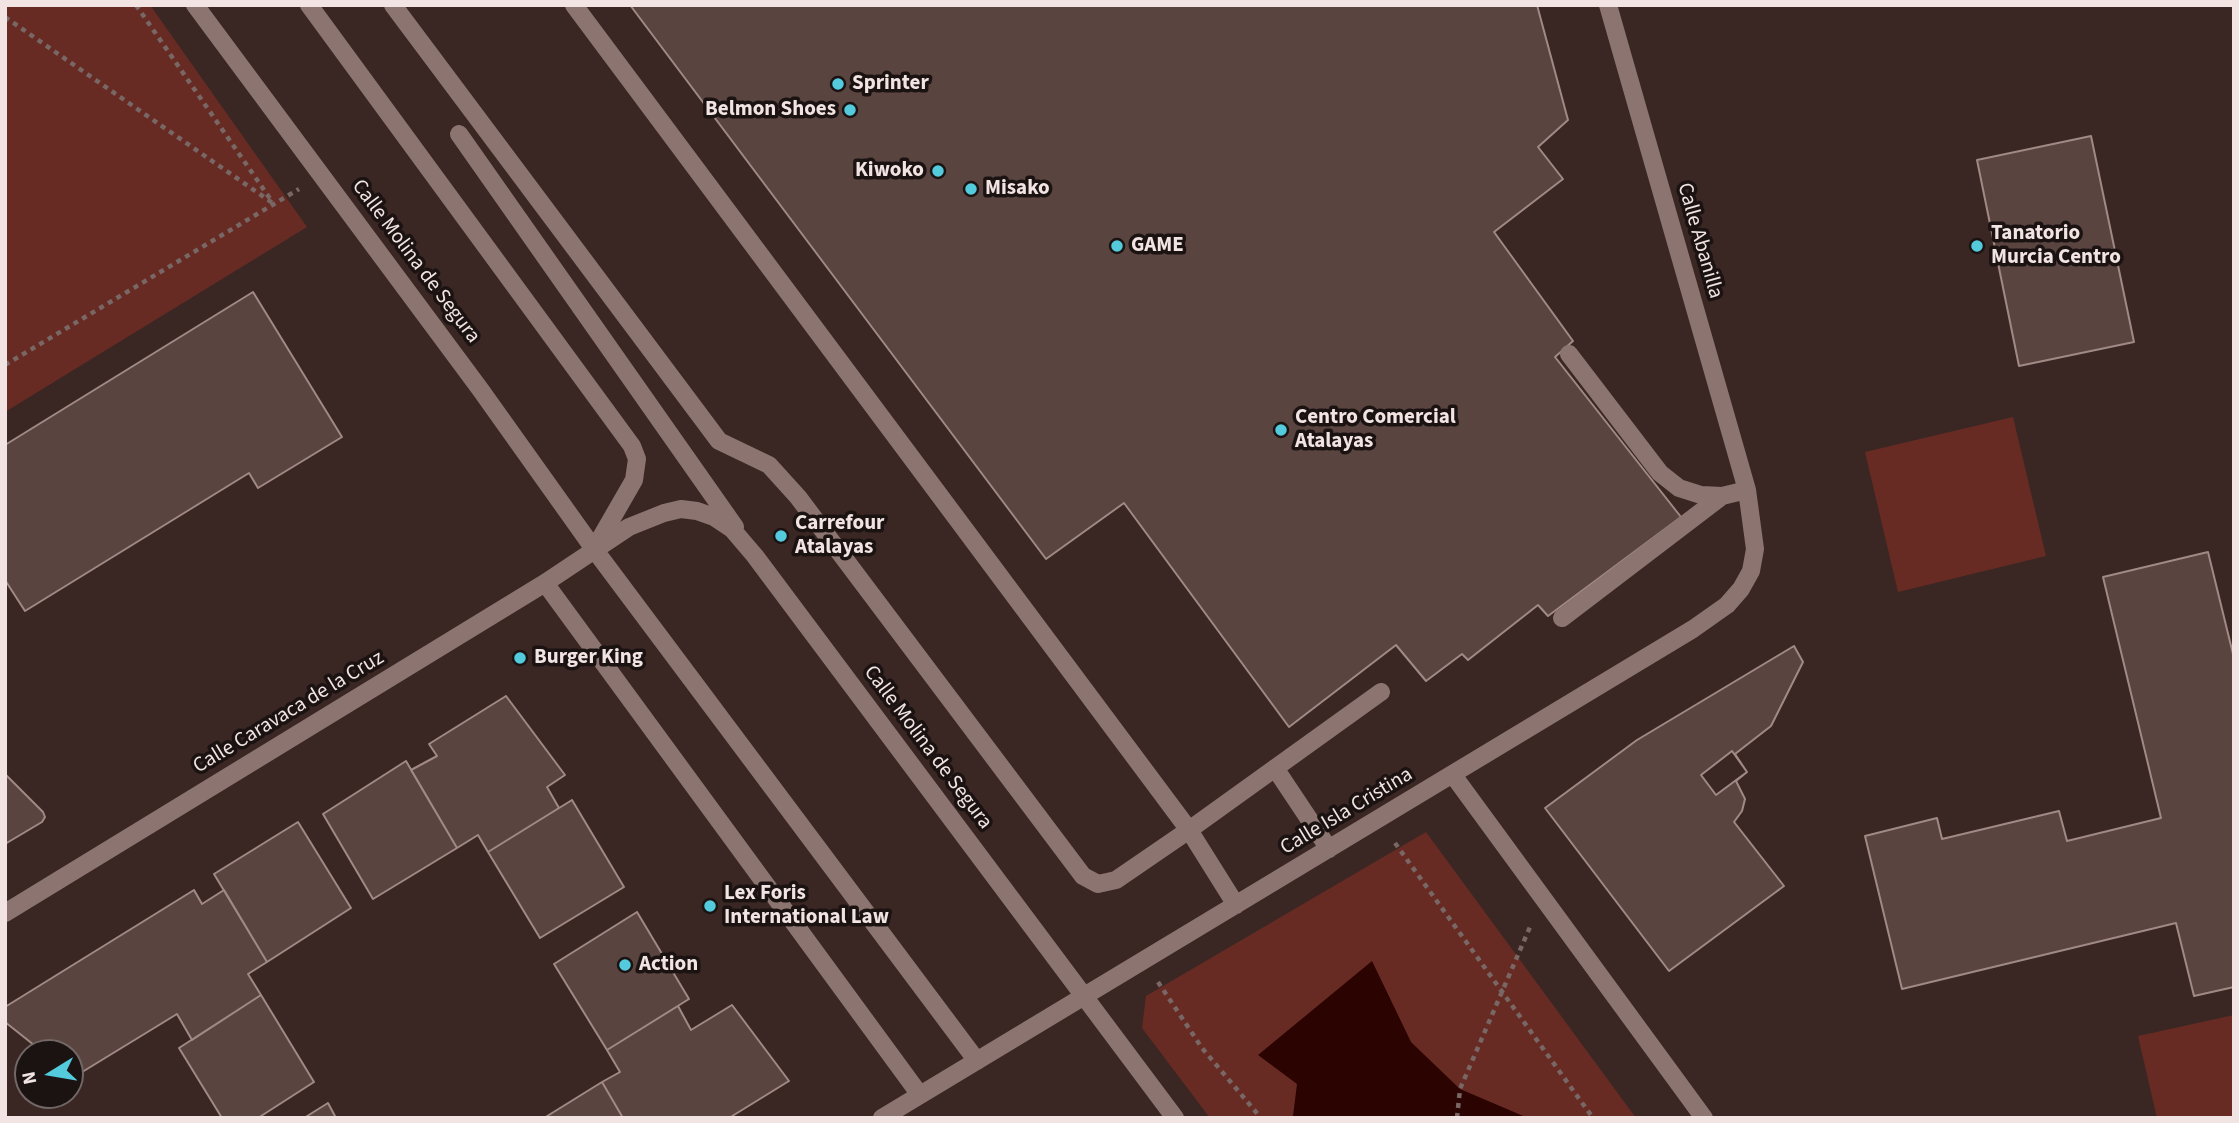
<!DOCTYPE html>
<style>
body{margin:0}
#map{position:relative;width:2239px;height:1123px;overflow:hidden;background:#3a2724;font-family:"Source Sans 3",sans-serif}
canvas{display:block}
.frame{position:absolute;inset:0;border:7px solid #f1e4e2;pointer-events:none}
.north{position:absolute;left:14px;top:1039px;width:70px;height:70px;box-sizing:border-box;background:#1b1311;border:2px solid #716765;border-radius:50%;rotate:259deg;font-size:19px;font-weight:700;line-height:28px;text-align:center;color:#f1e4e2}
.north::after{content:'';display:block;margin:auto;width:24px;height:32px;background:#54cadd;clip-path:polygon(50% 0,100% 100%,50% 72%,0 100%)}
</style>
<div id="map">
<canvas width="2239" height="1123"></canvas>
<div class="frame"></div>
<div class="north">N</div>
</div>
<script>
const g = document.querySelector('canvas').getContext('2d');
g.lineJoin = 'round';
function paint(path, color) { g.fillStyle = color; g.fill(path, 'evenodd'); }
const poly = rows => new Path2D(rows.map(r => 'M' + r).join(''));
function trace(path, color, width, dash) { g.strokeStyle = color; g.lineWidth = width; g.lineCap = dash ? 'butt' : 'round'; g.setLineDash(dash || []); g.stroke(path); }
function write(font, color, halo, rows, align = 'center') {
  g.font = font + ' "Source Sans 3",sans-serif'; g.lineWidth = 7; g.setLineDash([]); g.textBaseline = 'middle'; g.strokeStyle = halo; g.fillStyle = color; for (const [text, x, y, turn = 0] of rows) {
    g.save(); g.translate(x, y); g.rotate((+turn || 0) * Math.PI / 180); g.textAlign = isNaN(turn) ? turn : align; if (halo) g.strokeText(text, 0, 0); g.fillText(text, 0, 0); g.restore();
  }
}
paint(poly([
 [5,5,150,5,307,227,5,412],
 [2013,417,2046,556,1898,592,1865,452],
 [1426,832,1636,1118,1210,1118,1142,1028,1146,996],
 [2234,1015,2234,1118,2157,1118,2138,1036]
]), '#672b23');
paint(poly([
 [1372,961,1411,1042,1460,1089,1528,1118,1296,1118,1293,1116,1297,1084,1258,1055]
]), '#2b0402');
const building = poly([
 [630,5,1537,5,1568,120,1538,147,1563,179,1494,232,1573,341,1555,357,1681,517,1548,616,1538,605,1468,660,1462,654,1426,681,1396,645,1289,727,1124,503,1046,559,630,5],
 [2091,136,2134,342,2019,366,1977,160,2091,136],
 [253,292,342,437,258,488,249,473,25,611,5,580,5,445,253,292],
 [2208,552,2234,658,2234,987,2194,996,2176,923,1902,989,1865,836,1937,818,1942,839,2059,811,2067,841,2161,818,2103,577,2208,552],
 [1794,646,1803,662,1771,726,1735,754,1747,772,1736,781,1745,799,1742,811,1734,822,1784,886,1669,971,1545,808,1637,740,1794,646],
 [506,696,565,775,547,787,559,808,488,852,478,835,457,848,411,770,437,756,429,744,506,696],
 [1732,751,1747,772,1716,795,1701,775,1732,751],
 [406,761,457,848,373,899,323,814,406,761],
 [5,774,43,812,45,817,42,822,5,844,5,774],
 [572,800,624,887,540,938,488,852,572,800],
 [298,822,351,908,267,962,214,874,298,822],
 [194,890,202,904,224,890,267,962,248,974,261,995,192,1040,177,1014,74,1077,70,1074,70,1053,44,1053,5,1022,5,1007,194,890],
 [637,912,689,999,607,1050,554,964,637,912],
 [261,995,314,1082,258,1118,222,1118,179,1048,261,995],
 [732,1005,789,1081,729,1118,623,1118,602,1082,620,1072,607,1050,678,1006,691,1030,732,1005],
 [602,1082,623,1118,544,1118,602,1082],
 [328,1103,336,1118,304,1118,328,1103]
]);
paint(building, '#594440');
trace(building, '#a18985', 2);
trace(poly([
 [136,5,271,200],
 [5,17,274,204],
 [5,365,299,189],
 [1395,843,1593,1118],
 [1158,982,1202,1048,1261,1118],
 [1457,1118,1460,1089,1530,927]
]), '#786764', 4.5, [5, 5]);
trace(poly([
 [195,5,480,389,594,549,977,1061],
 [309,5,632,446,637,459,634,480,596,546],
 [393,5,719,441,769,465,798,497,1083,876,1098,884,1116,880,1189,830,1381,692],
 [574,5,1189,830,1236,905],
 [459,134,735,527],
 [1569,354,1660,473,1679,488,1701,495,1722,496,1747,490],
 [545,583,920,1095],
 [1562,618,1722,496],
 [1275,768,1329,849],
 [1453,775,1704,1118],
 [5,913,545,583,629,527,664,513,681,509,697,511,714,517,732,529,755,556,1175,1118],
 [882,1118,1693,629,1727,605,1741,589,1751,571,1755,549,1747,490,1608,5]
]), '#8c7571', 18);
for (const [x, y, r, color] of [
 [838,84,7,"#54cadd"],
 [850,110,7,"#54cadd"],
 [938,171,7,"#54cadd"],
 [971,189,7,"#54cadd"],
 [1117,246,7,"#54cadd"],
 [1977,246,7,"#54cadd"],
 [1281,430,7,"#54cadd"],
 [781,536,7,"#54cadd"],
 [520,658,7,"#54cadd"],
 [710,906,7,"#54cadd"],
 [625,965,7,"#54cadd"]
]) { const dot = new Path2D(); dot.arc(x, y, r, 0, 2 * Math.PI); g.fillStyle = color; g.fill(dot); trace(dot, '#1b1311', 2.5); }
write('bold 21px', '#f1e4e2', '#1b1311', [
 ["Sprinter",852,84],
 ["Belmon Shoes",836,110,"right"],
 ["Kiwoko",924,171,"right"],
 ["Misako",985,189],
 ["Tanatorio",1991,234],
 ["Murcia Centro",1991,258],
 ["GAME",1131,246],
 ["Centro Comercial",1295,418],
 ["Atalayas",1295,442],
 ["Carrefour",795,524],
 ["Atalayas",795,548],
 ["Burger King",534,658],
 ["Lex Foris",724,894],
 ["International Law",724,918],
 ["Action",639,965]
], 'left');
write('21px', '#f1e4e2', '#1b1311', [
 ["Calle Abanilla",1699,241,74],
 ["Calle Molina de Segura",415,262,53],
 ["Calle Caravaca de la Cruz",289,713,-31],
 ["Calle Molina de Segura",927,748,53],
 ["Calle Isla Cristina",1347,812,-31]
]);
</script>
